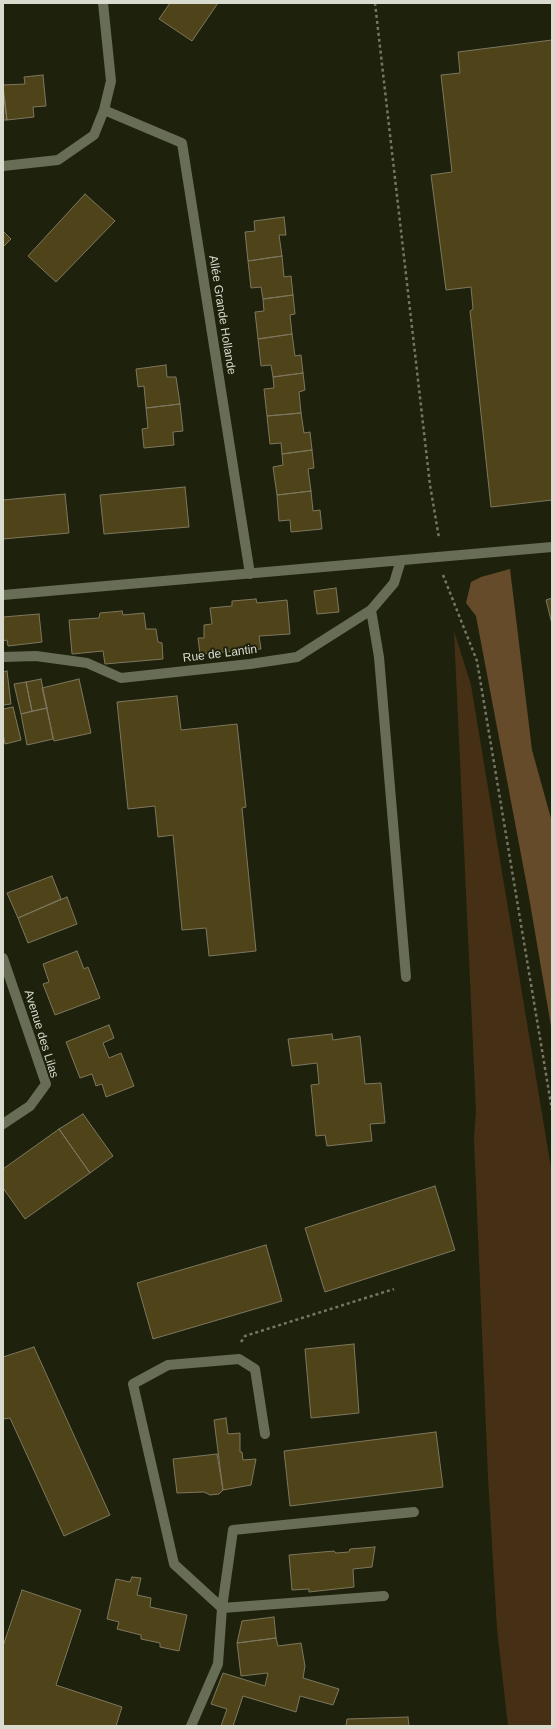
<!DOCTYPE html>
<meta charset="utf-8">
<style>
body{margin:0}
#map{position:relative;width:555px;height:1729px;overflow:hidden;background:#1e220c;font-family:Arial,sans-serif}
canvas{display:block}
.frame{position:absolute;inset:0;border:4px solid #d8dbce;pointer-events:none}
</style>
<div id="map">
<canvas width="555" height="1729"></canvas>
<div class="frame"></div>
</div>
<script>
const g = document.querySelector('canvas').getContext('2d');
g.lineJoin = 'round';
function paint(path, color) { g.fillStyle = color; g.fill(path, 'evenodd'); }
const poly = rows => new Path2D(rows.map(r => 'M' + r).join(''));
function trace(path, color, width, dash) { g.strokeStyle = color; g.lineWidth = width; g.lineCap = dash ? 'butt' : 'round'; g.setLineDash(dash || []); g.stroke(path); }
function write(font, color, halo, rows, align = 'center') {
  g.font = font + ' Arial,sans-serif'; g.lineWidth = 4; g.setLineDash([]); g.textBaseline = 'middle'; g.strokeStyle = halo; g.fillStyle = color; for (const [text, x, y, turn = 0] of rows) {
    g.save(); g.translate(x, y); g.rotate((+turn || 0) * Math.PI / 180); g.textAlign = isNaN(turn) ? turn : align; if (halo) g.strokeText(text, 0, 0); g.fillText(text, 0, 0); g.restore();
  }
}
paint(poly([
 [454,631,471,685,552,1174,552,1726,508,1726,497,1629,488,1477,474,1138,476,1111]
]), '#453015');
paint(poly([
 [510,569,532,750,552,822,552,1032,529,897,476,616,466,603,471,582,481,577]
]), '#664b2a');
const building = poly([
 [170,3,218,3,192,41,159,19,170,3],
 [552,40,552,500,491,507,470,311,473,309,471,287,446,290,431,175,452,172,441,75,460,73,458,52,552,40],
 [43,75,46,106,33,107,34,117,7,120,3,85,25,84,24,77,43,75],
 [3,91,7,120,3,120,3,91],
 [85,194,115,221,56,282,28,256,85,194],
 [284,217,286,235,279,235,282,256,248,261,245,232,255,231,254,221,284,217],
 [3,231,11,239,3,247,3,231],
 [282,256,284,277,291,276,293,295,263,299,261,287,251,288,248,261,282,256],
 [293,295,295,314,290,315,292,334,258,339,255,312,264,311,263,299,293,295],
 [292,334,295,356,301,355,303,373,273,377,271,365,261,366,258,339,292,334],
 [166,365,167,377,176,377,180,404,146,408,144,386,138,387,136,369,166,365],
 [303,373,305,390,299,392,301,413,267,416,264,389,274,388,273,377,303,373],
 [180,404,183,431,173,432,174,445,144,448,142,429,148,428,146,408,180,404],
 [301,413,304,433,310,432,312,450,282,454,281,443,270,444,267,416,301,413],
 [312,450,314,468,308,469,311,491,277,495,273,467,283,465,282,454,312,450],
 [185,487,189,527,104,534,100,495,185,487],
 [311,491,313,511,320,510,322,529,291,532,290,520,279,521,277,495,311,491],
 [65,494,69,533,3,539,3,500,65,494],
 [336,588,339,612,317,614,314,591,336,588],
 [552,598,552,624,546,600,552,598],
 [256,599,257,603,287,600,290,634,259,636,261,649,200,654,198,638,204,638,204,625,212,624,210,608,232,606,232,601,256,599],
 [122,611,123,615,144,613,146,629,156,629,158,642,162,643,163,659,105,664,103,651,72,654,69,620,99,618,100,613,122,611],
 [39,614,42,642,8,646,7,640,3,641,3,617,39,614],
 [7,671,11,704,3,705,3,672,7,671],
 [41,679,47,708,32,711,26,682,41,679],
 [79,679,91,733,54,741,42,688,79,679],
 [26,682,32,711,21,714,14,684,26,682],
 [177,696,181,730,237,724,246,807,242,808,256,951,209,956,206,928,182,930,173,835,158,837,155,806,128,809,117,702,177,696],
 [13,707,21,740,5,744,3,734,3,709,13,707],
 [47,708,53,739,27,745,21,714,47,708],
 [52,876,61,899,18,918,7,893,52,876],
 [67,897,77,924,28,943,18,918,67,897],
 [77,951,84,969,88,967,100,998,55,1015,43,984,49,982,43,964,77,951],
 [109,1025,114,1038,103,1043,109,1058,121,1053,134,1086,106,1097,102,1084,96,1086,92,1074,80,1078,66,1042,109,1025],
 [332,1034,333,1040,360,1036,365,1084,381,1083,385,1123,370,1124,372,1141,327,1146,325,1135,316,1136,311,1085,319,1084,317,1063,292,1066,288,1039,332,1034],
 [83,1114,113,1156,90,1173,59,1129,83,1114],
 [59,1129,90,1173,25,1219,3,1188,3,1169,59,1129],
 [435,1186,455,1250,325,1292,305,1228,435,1186],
 [266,1245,282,1301,153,1339,137,1283,266,1245],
 [354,1344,359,1413,311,1418,305,1349,354,1344],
 [34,1347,110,1515,64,1536,10,1418,3,1419,3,1357,34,1347],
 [226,1418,228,1434,240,1433,240,1452,242,1452,243,1460,256,1459,251,1485,223,1490,214,1420,226,1418],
 [436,1432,443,1487,290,1506,284,1451,436,1432],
 [217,1454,223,1490,219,1494,210,1495,204,1492,177,1493,173,1459,217,1454],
 [375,1547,372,1567,353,1569,354,1587,309,1592,309,1589,292,1590,289,1555,334,1551,336,1553,349,1552,350,1549,375,1547],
 [132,1577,141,1578,137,1595,151,1598,150,1607,187,1615,179,1651,160,1647,160,1643,141,1639,141,1635,117,1629,119,1622,107,1619,116,1579,130,1582,132,1577],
 [22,1590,81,1610,56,1685,122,1707,116,1726,3,1726,3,1646,22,1590],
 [274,1617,276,1638,237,1643,242,1621,274,1617],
 [276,1638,278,1646,301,1643,305,1666,303,1678,339,1689,333,1705,300,1696,296,1712,243,1696,233,1726,221,1726,227,1709,211,1704,223,1673,265,1686,268,1673,241,1676,237,1643,276,1638],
 [408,1717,409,1726,346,1726,347,1719,408,1717]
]);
paint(building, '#4f431a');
trace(building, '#7d775e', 1);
trace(poly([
 [375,3,430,485,439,538],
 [443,575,477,661,552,1110],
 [241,1342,245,1336,394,1289]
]), '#747765', 2.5, [3, 3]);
trace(poly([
 [104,110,182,143,250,574],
 [3,166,58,160,94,135,104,110,111,81,103,3],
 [3,595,552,547],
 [371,610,379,657,406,977],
 [3,657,36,656,87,663,121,678,250,664,297,657,371,610,394,583,401,560],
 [3,958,46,1084,30,1106,3,1124],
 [265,1434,255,1369,239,1359,168,1365,133,1384,174,1564,222,1608,384,1596],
 [191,1726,218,1664,222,1608,233,1530,414,1512]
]), '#686d55', 10);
write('12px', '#d8dbce', '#1e220c', [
 ["Allée Grande Hollande",222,315,81],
 ["Rue de Lantin",220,654,-7],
 ["Avenue des Lilas",41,1034,73]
]);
</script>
